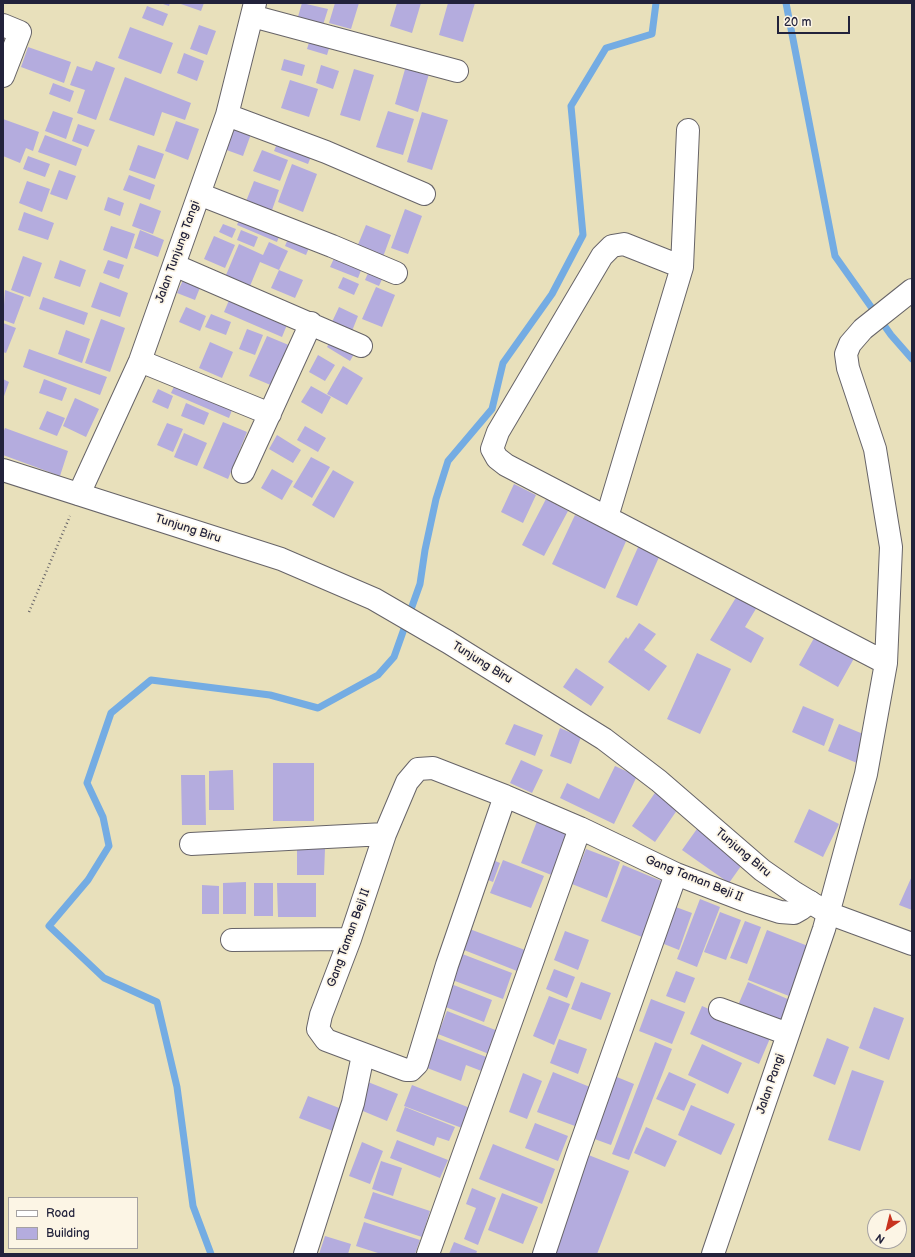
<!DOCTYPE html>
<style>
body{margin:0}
#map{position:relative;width:915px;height:1257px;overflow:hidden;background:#e8e0bb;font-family:"Balsamiq Sans",sans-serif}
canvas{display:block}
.frame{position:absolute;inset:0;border:4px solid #22223b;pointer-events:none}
.legend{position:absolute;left:8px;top:1197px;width:130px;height:52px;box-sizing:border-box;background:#fcf5e5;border:1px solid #a5a1a1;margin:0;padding:5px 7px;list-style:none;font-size:12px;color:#22223b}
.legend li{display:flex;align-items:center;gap:8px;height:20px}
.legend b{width:20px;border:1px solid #a5a1a1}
.north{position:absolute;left:867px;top:1209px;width:40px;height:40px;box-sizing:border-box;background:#fcf5e5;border:1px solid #a5a1a1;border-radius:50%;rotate:215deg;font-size:11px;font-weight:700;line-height:16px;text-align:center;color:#22223b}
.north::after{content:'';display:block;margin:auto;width:14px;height:18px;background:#c8321e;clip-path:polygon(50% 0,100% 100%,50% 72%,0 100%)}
.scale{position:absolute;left:777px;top:16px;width:73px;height:18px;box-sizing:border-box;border:2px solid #22223b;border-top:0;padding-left:5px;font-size:12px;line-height:14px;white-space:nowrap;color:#22223b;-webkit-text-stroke:3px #fcf5e5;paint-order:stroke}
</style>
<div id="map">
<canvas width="915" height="1257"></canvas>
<div class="frame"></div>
<ul class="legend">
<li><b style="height:5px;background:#fff"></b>Road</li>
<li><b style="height:11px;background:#b4acde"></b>Building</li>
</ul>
<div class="north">N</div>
<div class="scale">20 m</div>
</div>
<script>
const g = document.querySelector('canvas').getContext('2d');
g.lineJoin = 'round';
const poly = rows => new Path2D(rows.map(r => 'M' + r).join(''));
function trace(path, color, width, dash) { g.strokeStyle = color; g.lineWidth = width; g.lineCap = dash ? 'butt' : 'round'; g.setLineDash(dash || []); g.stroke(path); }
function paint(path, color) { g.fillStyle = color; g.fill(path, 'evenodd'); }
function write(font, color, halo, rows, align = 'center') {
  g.font = font + ' "Balsamiq Sans",sans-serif'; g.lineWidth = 3.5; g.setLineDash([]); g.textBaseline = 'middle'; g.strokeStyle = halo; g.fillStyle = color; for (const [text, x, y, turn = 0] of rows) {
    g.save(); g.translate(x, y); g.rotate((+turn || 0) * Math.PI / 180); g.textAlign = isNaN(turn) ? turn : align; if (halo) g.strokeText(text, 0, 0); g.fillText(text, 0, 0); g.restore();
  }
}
trace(poly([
 [786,3,835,256,891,335,912,359],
 [211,1254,193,1206,177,1087,157,1002,104,978,49,926,88,880,109,846,103,817,87,783,111,713,151,680,270,695,318,708,378,675,394,657,420,584,425,550,436,499,448,461,492,409,503,363,552,294,583,235,571,106,606,48,652,34,656,3]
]), '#74ace3', 7);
paint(poly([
 [160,3,170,3,169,6],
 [178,3,204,3,201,11],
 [302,3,328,9,322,28,297,20],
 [335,3,359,3,351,29,329,23],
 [397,3,421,3,412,33,390,26],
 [448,3,475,3,463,42,439,35],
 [147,6,168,14,163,26,142,18],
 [199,25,216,31,207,55,190,49],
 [130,27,173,43,161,74,118,58],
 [311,36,331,42,327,55,307,49],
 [28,47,71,62,64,83,21,67],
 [184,53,204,61,197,81,177,73],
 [284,59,305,65,302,76,281,70],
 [408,59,431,67,418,112,395,104],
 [96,61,115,68,96,120,77,113,85,90,70,85,77,66,92,71],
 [321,65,339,71,333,89,316,83],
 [354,69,374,75,360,121,340,115],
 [125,77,191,103,185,120,162,112,154,136,109,120],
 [290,80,318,89,309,117,281,108],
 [53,83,74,91,70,102,49,94],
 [53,111,73,118,66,139,45,131],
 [388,111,414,119,403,155,376,147],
 [422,112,448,120,432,170,407,162],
 [3,119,39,132,33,151,26,148,20,163,3,156],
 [176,121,199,129,188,160,165,151],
 [78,124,95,130,88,147,72,141],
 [229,126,251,134,243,156,221,148],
 [45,135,82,149,76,166,38,152],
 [280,136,314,149,308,164,274,151],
 [138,145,164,154,155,179,129,170],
 [262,150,288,160,280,181,253,171],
 [28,156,50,164,45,177,23,169],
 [292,164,317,174,303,212,278,202],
 [59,170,76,176,67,200,50,194],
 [129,175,155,185,150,200,123,190],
 [27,181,50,189,42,212,19,203],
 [254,181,279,190,271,213,245,204],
 [108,197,124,203,120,216,104,210],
 [140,203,161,211,153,234,132,226],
 [405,209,422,216,408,254,391,248],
 [24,212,54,223,48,240,18,230],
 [242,212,282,229,277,242,237,225],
 [223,224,236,229,232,238,219,232],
 [366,225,391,235,383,257,357,247],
 [111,226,135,234,127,259,103,250],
 [140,230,164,240,158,257,134,248],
 [241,230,258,237,254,247,237,240],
 [290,234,311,243,306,255,285,246],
 [214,236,235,245,225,268,204,259],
 [269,242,288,251,279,270,303,280,295,298,271,288,279,270,260,262,250,286,226,275,239,244,263,255],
 [337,252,364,263,358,278,330,267],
 [23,256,42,263,30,297,11,290],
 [60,260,86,270,80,287,54,278],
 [108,260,124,265,119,279,103,273],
 [372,264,386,270,379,286,365,280],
 [343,277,359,284,354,295,338,288],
 [184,278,201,285,195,300,177,293],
 [100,282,128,293,120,317,91,307],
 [376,287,395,295,382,327,362,319],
 [5,290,24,297,14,324,3,320],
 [233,291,291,315,282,337,224,312],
 [43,297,88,313,84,325,39,309],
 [186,307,206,316,200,331,179,322],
 [339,307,358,316,352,331,332,322],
 [211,314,231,322,226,335,205,327],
 [101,319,125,328,110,372,85,363],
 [3,323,16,328,6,353,3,352],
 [247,329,263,335,255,355,239,349],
 [66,330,90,339,82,363,58,354],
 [334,334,358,347,350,361,327,347],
 [267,336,291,346,273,386,249,376],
 [210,342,233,352,222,378,199,368],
 [29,349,107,377,100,395,23,367],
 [318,355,335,365,325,381,309,372],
 [343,366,363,378,347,405,327,394],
 [178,378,235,402,229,418,171,393],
 [3,379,9,382,3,399],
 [44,379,67,388,62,401,39,393],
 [311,386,331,397,322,414,301,402],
 [158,389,173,396,168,409,152,402],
 [75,398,99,409,86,437,63,426],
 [186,403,209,413,204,425,181,416],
 [47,411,65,418,57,436,39,429],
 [223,422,247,432,228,479,203,468],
 [167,423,183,429,173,452,157,445],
 [305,426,326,438,318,452,297,440],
 [5,428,68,451,60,476,3,455,3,433],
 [184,433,207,443,197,466,174,457],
 [277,435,301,450,293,463,269,449],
 [311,457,330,467,312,498,293,487],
 [272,469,293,481,282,500,261,488],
 [333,470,354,482,334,518,312,505],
 [514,484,536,495,523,523,501,512],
 [546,499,568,511,544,556,522,545],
 [575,515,627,539,605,589,552,564],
 [639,545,660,555,637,606,616,597],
 [740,591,760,602,745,627,764,638,751,663,710,640],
 [639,623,656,634,644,650,667,666,649,691,608,662,626,637,628,639],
 [818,631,857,653,838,687,799,665],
 [697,653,731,669,700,734,667,719],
 [576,668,604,687,591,706,563,687],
 [803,706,834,719,824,746,792,732],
 [514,724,543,735,535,756,505,744],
 [839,724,868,736,857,763,828,751],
 [560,728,581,737,571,764,550,756],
 [521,760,543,770,532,793,510,783],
 [273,763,314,763,314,821,273,821],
 [615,766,637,776,614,824,560,798,567,783,599,799],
 [233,770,234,810,209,810,209,771],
 [181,775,205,775,206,825,182,825],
 [659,787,682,803,655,842,632,826],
 [809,809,839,824,823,857,794,842],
 [539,816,572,829,554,876,521,863],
 [699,826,746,859,729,883,682,850],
 [297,849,325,849,324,875,297,875],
 [586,849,620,862,607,898,572,884],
 [488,858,500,863,493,882,481,877],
 [503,860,544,876,531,908,490,893],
 [623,865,664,882,642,937,601,921],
 [912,876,912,910,899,905],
 [246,882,246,914,223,914,223,883],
 [254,883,273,883,273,916,254,916],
 [277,883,316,883,316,917,278,917],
 [202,885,219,886,219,914,202,914],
 [700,899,720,907,697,967,677,959],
 [673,906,692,913,679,950,659,942],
 [720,912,741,920,726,960,704,952],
 [745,921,761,927,747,964,730,958],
 [467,928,525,950,517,971,459,948],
 [767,930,808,946,789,996,748,980],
 [565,931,589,940,578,970,554,960],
 [457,952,512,973,503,999,447,978],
 [554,969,575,977,567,998,546,989],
 [676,971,695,978,685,1003,666,996],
 [446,982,492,1000,484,1022,438,1004],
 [581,982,611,993,601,1020,571,1009],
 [748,982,790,1000,779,1028,736,1010],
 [549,996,570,1004,554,1045,533,1036],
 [651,999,685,1012,672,1044,639,1031],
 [702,1006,771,1036,759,1064,690,1034],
 [874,1007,904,1018,889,1060,859,1048],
 [447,1011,498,1031,489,1054,438,1034],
 [434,1037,489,1058,484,1072,466,1065,461,1081,422,1066],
 [827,1038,849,1047,835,1085,813,1076],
 [559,1039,587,1049,578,1074,550,1063],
 [655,1042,672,1049,629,1160,612,1154],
 [702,1044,742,1063,728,1094,688,1075],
 [852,1070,884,1081,860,1151,828,1140],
 [553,1072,590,1087,575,1126,537,1112],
 [669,1072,696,1084,684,1111,656,1099],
 [523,1073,542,1081,527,1119,509,1112],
 [612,1075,634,1084,611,1145,589,1137],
 [368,1082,398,1094,387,1121,358,1109],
 [412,1085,470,1108,462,1128,404,1106],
 [308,1096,347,1111,338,1133,299,1118],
 [691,1105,735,1124,721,1155,678,1135],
 [405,1107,455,1127,449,1141,437,1137,434,1146,396,1131],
 [535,1123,568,1136,558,1161,525,1148],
 [646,1127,677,1141,665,1167,634,1153],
 [397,1140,448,1160,440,1178,390,1158],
 [362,1142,383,1151,370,1184,349,1176],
 [493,1144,555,1169,542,1204,479,1179],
 [586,1154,629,1171,597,1254,547,1254],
 [381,1161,402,1168,393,1196,372,1189],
 [472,1188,496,1198,478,1245,464,1239,476,1208,466,1204],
 [373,1192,430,1211,422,1237,364,1218],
 [502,1193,538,1207,523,1244,488,1230],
 [364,1222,420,1240,415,1254,381,1254,356,1246],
 [325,1236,351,1244,348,1254,319,1254],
 [454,1242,477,1251,476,1254,449,1254]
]), '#b4acde');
const minor = poly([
 [252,16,457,71],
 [3,25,20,32,3,76],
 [227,115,326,152,424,194],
 [199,194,332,246,396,273],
 [174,265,361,346],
 [682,267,624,244,612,246,602,256,498,432,492,449,497,458,506,465,886,663],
 [140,361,270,414],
 [243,472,311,323],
 [79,494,140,361,227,115,255,3],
 [607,517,682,267,688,130],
 [505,796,447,965,417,1064,411,1070,406,1070,326,1040,318,1029,321,1015,350,939,385,834,407,782,418,769,433,768,505,796,580,828,676,874,749,902,780,912,794,913,801,909,810,902],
 [191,844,385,834],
 [232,940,350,939],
 [720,1009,788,1034],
 [305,1254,353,1103,363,1055],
 [428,1254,580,828],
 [544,1254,577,1155,676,874],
 [713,1254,824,929,866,774,886,663,891,547,875,449,848,368,846,354,850,344,863,329,912,290]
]);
const tertiary = poly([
 [3,470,281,559,374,599,448,642,604,739,659,781,762,870,795,893,828,913,912,944]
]);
trace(minor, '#676468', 24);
trace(tertiary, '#676468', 24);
trace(poly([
 [29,612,70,516]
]), '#676468', 2.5, [1, 3]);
trace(minor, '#fff', 22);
trace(tertiary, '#fff', 22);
write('12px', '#22223b', '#fcf5e5', [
 ["Jalan Tunjung Tangi",178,252,-70],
 ["Tunjung Biru",188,529,18],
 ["Tunjung Biru",482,663,32],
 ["Tunjung Biru",743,853,40],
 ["Gang Taman Beji II",694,879,22],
 ["Gang Taman Beji II",349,938,-70],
 ["Jalan Pangi",771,1084,-71]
]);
</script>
